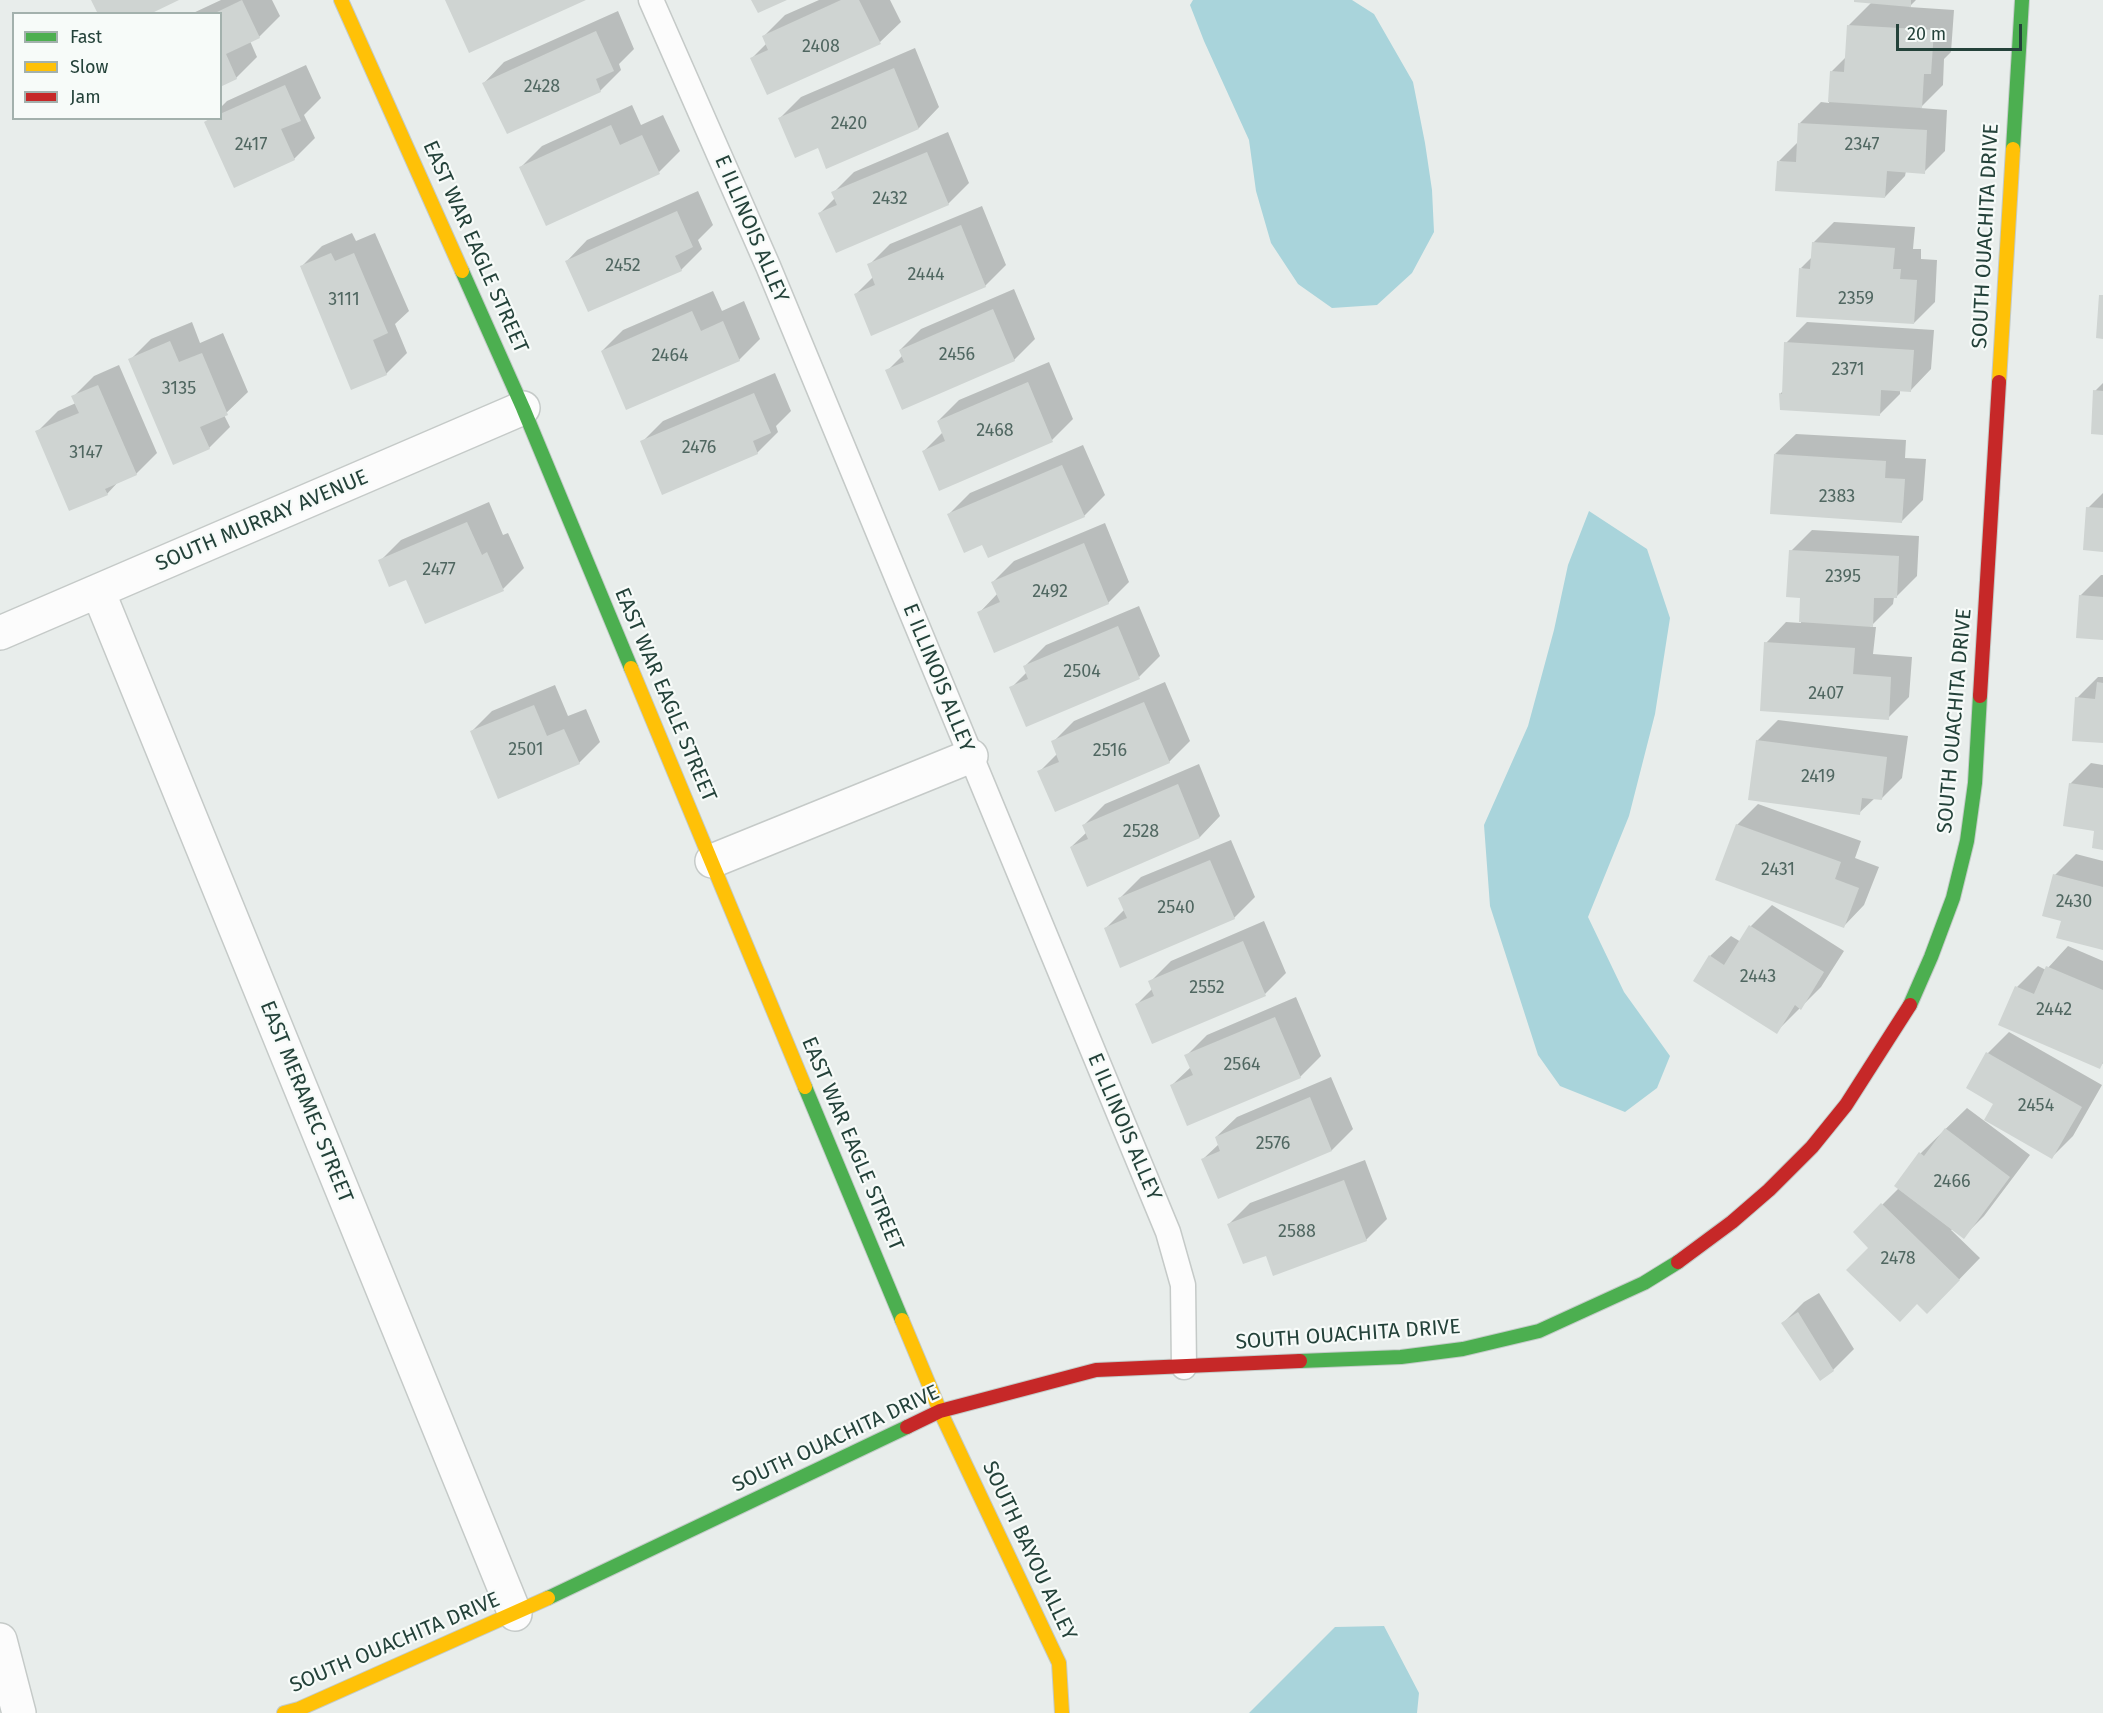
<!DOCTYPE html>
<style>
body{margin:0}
#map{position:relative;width:2103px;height:1713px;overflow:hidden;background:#e8edeb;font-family:"Fira Sans",sans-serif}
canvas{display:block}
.legend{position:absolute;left:12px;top:12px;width:210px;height:108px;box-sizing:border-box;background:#f7fbf9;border:2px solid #a3b1ad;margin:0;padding:8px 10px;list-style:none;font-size:18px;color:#24423a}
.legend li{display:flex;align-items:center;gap:12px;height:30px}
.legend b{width:30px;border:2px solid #a3b1ad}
.scale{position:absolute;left:1896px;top:24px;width:126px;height:27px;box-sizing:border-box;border:3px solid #24423a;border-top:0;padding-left:8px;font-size:18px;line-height:21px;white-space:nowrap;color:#24423a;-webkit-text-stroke:4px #f7fbf9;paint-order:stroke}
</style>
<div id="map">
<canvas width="2103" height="1713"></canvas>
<ul class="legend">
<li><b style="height:8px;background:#4caf50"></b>Fast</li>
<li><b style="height:8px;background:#ffc107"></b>Slow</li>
<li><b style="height:8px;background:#c62828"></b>Jam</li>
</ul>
<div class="scale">20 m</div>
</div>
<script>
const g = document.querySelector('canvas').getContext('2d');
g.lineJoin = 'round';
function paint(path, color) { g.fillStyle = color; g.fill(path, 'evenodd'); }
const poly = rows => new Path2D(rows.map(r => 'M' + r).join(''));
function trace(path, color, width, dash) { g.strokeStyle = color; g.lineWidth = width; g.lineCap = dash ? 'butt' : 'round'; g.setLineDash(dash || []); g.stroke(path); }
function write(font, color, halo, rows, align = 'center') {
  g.font = font + ' "Fira Sans",sans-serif'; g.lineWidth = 4.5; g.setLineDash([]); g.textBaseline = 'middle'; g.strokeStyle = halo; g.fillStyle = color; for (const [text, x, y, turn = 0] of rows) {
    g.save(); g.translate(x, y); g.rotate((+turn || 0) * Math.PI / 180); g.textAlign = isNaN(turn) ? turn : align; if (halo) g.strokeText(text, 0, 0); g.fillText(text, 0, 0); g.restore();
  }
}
paint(poly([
 [1193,0,1352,0,1374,14,1413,82,1425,143,1432,190,1434,232,1412,273,1377,305,1332,308,1298,284,1271,243,1256,191,1249,140,1204,41,1190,5],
 [1589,511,1647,549,1670,618,1655,714,1629,816,1588,917,1624,992,1670,1056,1657,1088,1625,1112,1560,1086,1538,1055,1490,906,1484,825,1528,726,1554,630,1568,565],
 [1384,1626,1419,1693,1417,1713,1249,1713,1335,1627]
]), '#a9d4db');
paint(poly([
 [221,0,272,0,280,16,259,37,250,41,257,57,236,78,220,85,220,14,191,14],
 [819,0,890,0,901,22,880,42,752,58,767,43,764,36,785,15],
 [1854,0,1916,0,1909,7,1954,10,1951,52,1944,59,1943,85,1920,108,1947,110,1945,151,1924,172,1906,171,1905,176,1885,197,1779,161,1799,141,1800,123,1821,102,1829,103,1831,72,1846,57,1849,25,1872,2],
 [618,11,634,49,619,64,621,70,600,91,484,83,504,62],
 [915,48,939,107,919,128,818,146,780,118,801,97],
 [306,65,321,98,304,115,315,138,294,159,206,122,210,118,220,118,220,108,227,101],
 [632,105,641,125,663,115,680,151,659,172,521,167,542,146],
 [948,132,969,183,948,204,820,213,835,198,833,193,854,172],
 [698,191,713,225,698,240,702,249,681,270,567,261,587,240],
 [982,206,1006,265,985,286,855,295,874,276,869,265,890,244],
 [1834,222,1915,227,1913,249,1921,249,1921,259,1937,260,1935,302,1914,323,1801,268,1813,256,1813,243],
 [352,233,356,241,375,233,409,311,395,324,407,353,386,374,301,267,322,246],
 [1014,289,1035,339,1014,360,887,371,903,355,900,350,921,329],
 [713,291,722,311,744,301,760,339,739,360,602,351,623,330],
 [192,322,200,343,223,333,248,392,224,415,230,427,209,448,130,360,151,339],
 [1807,322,1934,330,1931,369,1911,390,1900,390,1900,394,1879,415,1780,394,1783,391,1786,343],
 [1049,362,1073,419,1052,440,924,451,943,432,938,421,959,400],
 [119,365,157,453,136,474,119,481,107,494,37,432,58,411,76,403,73,397,94,376],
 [775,373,791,411,776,426,778,432,757,453,642,442,663,421],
 [2103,383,2103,433,2095,391],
 [1796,434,1906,440,1905,458,1926,459,1923,500,1902,521,1775,454],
 [1083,445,1105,495,1084,516,949,514,970,493],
 [2103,493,2103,550,2088,508],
 [489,502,503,535,508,533,524,568,503,589,407,578,380,561,401,540],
 [1105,523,1129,582,1108,603,979,613,998,593,993,582,1014,561],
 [1812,530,1919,536,1917,576,1896,597,1894,597,1893,604,1870,627,1876,627,1873,654,1912,657,1909,697,1888,718,1766,643,1786,622,1801,623,1802,596,1791,551],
 [2101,575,2103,575,2103,638,2080,596],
 [1139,606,1160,656,1139,677,1011,688,1027,672,1025,666,1046,645],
 [2098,677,2103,677,2103,741,2077,698],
 [1165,682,1190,741,1169,762,1039,772,1058,753,1053,742,1074,721],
 [555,685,568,716,586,709,600,742,579,763,471,732,492,711],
 [1778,720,1908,736,1902,778,1881,799,1875,798,1859,813,1757,741],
 [2091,763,2103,765,2103,848,2096,830,2070,784],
 [1199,764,1220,816,1200,837,1071,847,1087,832,1084,825,1105,804],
 [1758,804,1861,841,1855,858,1879,867,1864,905,1844,926,1717,879,1737,825],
 [1231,840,1255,897,1234,918,1106,928,1125,909,1120,898,1141,877],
 [2076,854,2103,861,2103,949,2063,920,2055,875],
 [1772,905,1844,951,1821,987,1776,1032,1710,956,1731,936,1741,942,1751,926],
 [1264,921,1286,973,1265,994,1137,1004,1152,989,1150,982,1171,961],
 [2068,946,2103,961,2103,1063,2100,1067,2017,987,2038,966,2046,970],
 [1296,997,1321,1056,1300,1077,1172,1085,1191,1067,1186,1056,1207,1035],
 [2009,1032,2102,1085,2073,1136,2052,1157,1995,1104,1988,1053],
 [1331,1077,1353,1129,1332,1150,1219,1197,1203,1159,1219,1144,1216,1137,1237,1117],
 [1967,1108,2030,1155,1984,1216,1963,1237,1953,1229,1951,1230,1980,1258,1948,1291,1871,1248,1855,1232,1899,1188,1896,1186,1921,1153],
 [1365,1160,1387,1219,1366,1240,1229,1224,1250,1203],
 [1819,1293,1854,1349,1833,1370,1820,1379,1783,1323,1804,1302]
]), '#0003');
paint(poly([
 [91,0,179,0,150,14,98,14],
 [242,0,260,38,226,54,237,79,220,87,220,14,213,14],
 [445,0,586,0,469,53],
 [751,0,787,0,758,13],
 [841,0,859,0,881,44,767,95,750,58,768,50,762,36],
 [1854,0,1911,0,1911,7,1854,2],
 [1847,25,1934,30,1931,74,1924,74,1922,108,1828,102,1830,71,1844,72],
 [596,31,614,71,596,79,601,92,507,134,482,83],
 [894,68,919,129,826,169,818,148,795,158,778,118],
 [285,85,301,121,281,129,295,160,234,188,204,122,211,118,220,118,220,114],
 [1798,123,1927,130,1925,174,1887,171,1885,198,1775,191,1777,161,1796,162],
 [611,125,620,145,642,135,660,174,546,226,519,167],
 [927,152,949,205,836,253,818,213,837,205,831,192],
 [677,211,693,247,675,256,682,271,588,312,565,261],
 [961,225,986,287,871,336,854,294,875,285,867,264],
 [1812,242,1895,248,1893,269,1901,269,1900,279,1917,280,1914,324,1796,317,1799,268,1810,269],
 [331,253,335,261,354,253,388,333,373,340,387,375,351,390,300,266],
 [2099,295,2103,295,2103,339,2096,338],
 [993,309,1015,361,902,410,885,370,904,362,899,350],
 [692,311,701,331,723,321,740,361,626,410,601,351],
 [170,341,179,362,202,353,228,415,200,427,210,449,173,465,128,359],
 [1784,342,1914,350,1911,392,1881,390,1880,416,1780,410,1779,393,1782,394],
 [1028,382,1053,442,939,491,922,451,945,441,937,421],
 [98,385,137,475,105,489,108,495,69,511,35,431,79,413,71,396],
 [2093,390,2103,391,2103,435,2091,434],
 [754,393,771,433,753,441,758,454,662,495,640,441],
 [1774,454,1886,461,1885,478,1905,479,1902,523,1770,514],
 [1062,465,1085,517,988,558,982,545,964,553,947,514],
 [2086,507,2103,508,2103,552,2083,550],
 [467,522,482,555,487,552,504,591,425,624,406,580,389,587,378,560],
 [1084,543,1109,604,994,653,977,612,1000,602,991,582],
 [1789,550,1899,556,1897,598,1874,598,1873,627,1799,622,1800,598,1786,597],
 [2079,595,2103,597,2103,640,2076,638],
 [1118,626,1140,679,1026,727,1009,687,1028,679,1023,666],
 [1764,642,1855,648,1853,674,1891,677,1889,720,1760,711],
 [2097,682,2103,683,2103,743,2072,741,2075,697,2095,699],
 [1144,702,1170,763,1055,812,1037,771,1059,762,1051,741],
 [534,705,547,736,564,729,580,764,498,799,470,731],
 [1756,740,1887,757,1882,800,1862,798,1860,815,1748,800],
 [2069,783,2103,788,2103,850,2092,848,2094,831,2063,826],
 [1178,784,1200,838,1087,887,1070,847,1088,839,1082,825],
 [1736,824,1841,862,1835,879,1859,888,1844,928,1715,880],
 [1210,860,1235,919,1120,968,1104,928,1127,918,1118,898],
 [2053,874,2103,887,2103,950,2056,938,2061,921,2042,916],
 [1749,925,1824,972,1801,1010,1795,1005,1777,1034,1693,981,1709,955,1724,965],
 [1243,941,1266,996,1152,1044,1135,1004,1154,996,1148,981],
 [2046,966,2103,990,2103,1062,2100,1069,1998,1025,2015,986,2034,994],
 [1275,1017,1301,1078,1187,1126,1170,1085,1193,1075,1184,1055],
 [1986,1052,2082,1107,2052,1159,1984,1120,1993,1104,1966,1088],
 [1310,1097,1332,1151,1218,1199,1201,1159,1220,1151,1215,1137],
 [1945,1128,2010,1177,1964,1239,1894,1186,1919,1152,1924,1156],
 [1344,1180,1367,1241,1273,1276,1266,1256,1243,1264,1227,1224],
 [1881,1203,1960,1280,1927,1314,1917,1304,1900,1322,1846,1270,1868,1248,1853,1232],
 [1798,1312,1834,1371,1820,1381,1781,1323]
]), '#cfd4d2');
const lane = poly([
 [651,0,768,266,1168,1232,1183,1285,1184,1367]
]);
const street = poly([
 [98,591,515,1614],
 [0,633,523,408],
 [712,861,971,756],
 [0,1640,19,1713]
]);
const fast = poly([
 [2013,149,2022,0],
 [462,271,523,408,631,668],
 [1910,1005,1931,957,1953,898,1967,841,1975,783,1980,696],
 [805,1087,902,1320],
 [1300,1361,1401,1357,1463,1349,1539,1331,1644,1283,1678,1262],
 [548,1598,907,1427]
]);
const slow = poly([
 [341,0,462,271],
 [1999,382,2013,149],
 [631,668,805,1087],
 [902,1320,940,1411,1059,1663,1062,1713],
 [284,1713,299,1709,548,1598]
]);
const jam = poly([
 [1980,696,1999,382],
 [1678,1262,1732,1222,1769,1190,1812,1147,1846,1105,1910,1005],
 [907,1427,940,1411,1096,1370,1300,1361]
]);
trace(lane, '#c5cac8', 27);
trace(street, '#c5cac8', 36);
trace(fast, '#c3cbc8', 16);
trace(slow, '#c3cbc8', 16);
trace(jam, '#c3cbc8', 16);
trace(lane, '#fcfcfc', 24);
trace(street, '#fcfcfc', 33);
trace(fast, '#4caf50', 14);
trace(slow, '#ffc107', 14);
trace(jam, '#c62828', 14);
write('18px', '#506761', null, [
 ["2408",821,47],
 ["2428",542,87],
 ["2420",849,124],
 ["2417",251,145],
 ["2347",1862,145],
 ["2432",890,199],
 ["2452",623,266],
 ["2444",926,275],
 ["2359",1856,299],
 ["3111",344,300],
 ["2456",957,355],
 ["2464",670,356],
 ["2371",1848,370],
 ["3135",179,389],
 ["2468",995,431],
 ["2476",699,448],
 ["3147",86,453],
 ["2383",1837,497],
 ["2477",439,570],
 ["2395",1843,577],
 ["2492",1050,592],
 ["2504",1082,672],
 ["2407",1826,694],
 ["2501",526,750],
 ["2516",1110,751],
 ["2419",1818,777],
 ["2528",1141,832],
 ["2431",1778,870],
 ["2430",2074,902],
 ["2540",1176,908],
 ["2443",1758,977],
 ["2552",1207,988],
 ["2442",2054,1010],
 ["2564",1242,1065],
 ["2454",2036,1106],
 ["2576",1273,1144],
 ["2466",1952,1182],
 ["2588",1297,1232],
 ["2478",1898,1259]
]);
write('21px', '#24423a', '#f7fbf9', [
 ["E ILLINOIS ALLEY",751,229,67],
 ["SOUTH OUACHITA DRIVE",1986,236,-87],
 ["EAST WAR EAGLE STREET",475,247,66],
 ["SOUTH MURRAY AVENUE",262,521,-23],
 ["E ILLINOIS ALLEY",938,678,68],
 ["EAST WAR EAGLE STREET",665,695,67],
 ["SOUTH OUACHITA DRIVE",1955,721,-85],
 ["EAST MERAMEC STREET",306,1102,68],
 ["E ILLINOIS ALLEY",1124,1127,67],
 ["EAST WAR EAGLE STREET",852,1144,67],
 ["SOUTH OUACHITA DRIVE",1348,1335,-4],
 ["SOUTH OUACHITA DRIVE",836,1439,-25],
 ["SOUTH BAYOU ALLEY",1029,1551,65],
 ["SOUTH OUACHITA DRIVE",395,1643,-23]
]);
</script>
